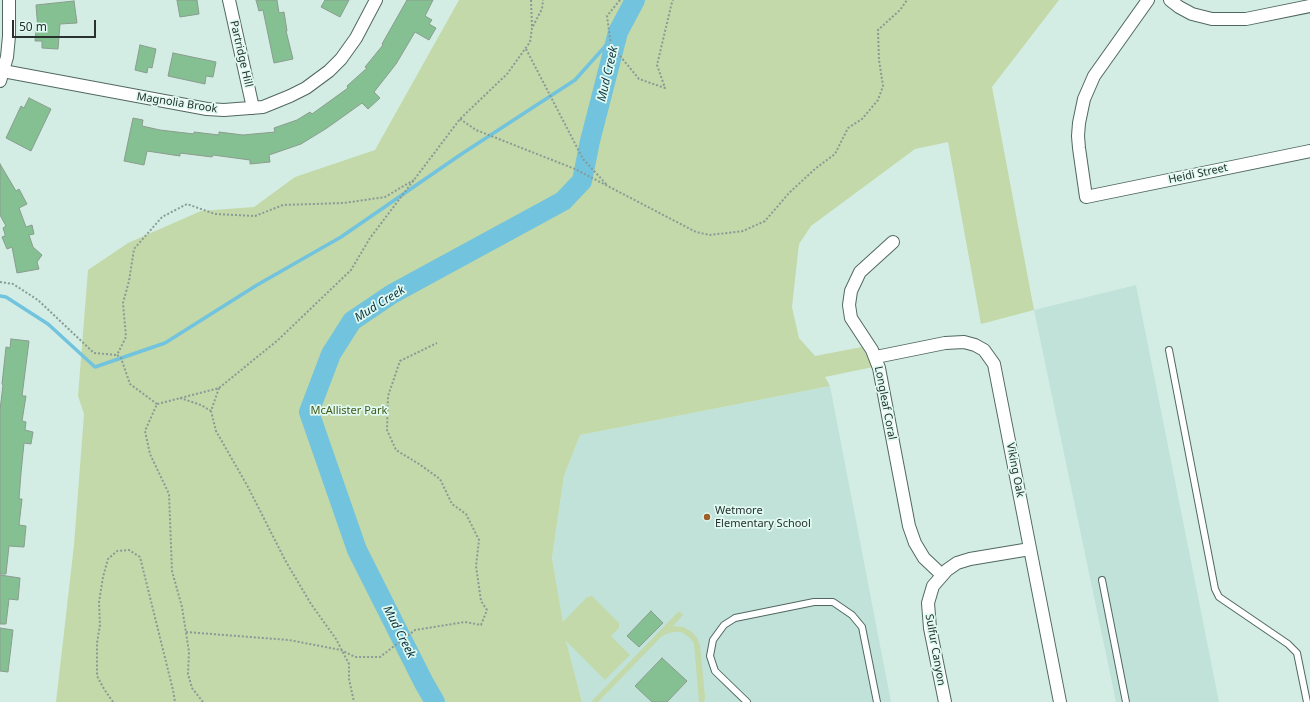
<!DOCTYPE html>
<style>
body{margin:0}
#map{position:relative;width:1310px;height:702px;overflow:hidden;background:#d3ede5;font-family:"Noto Sans",sans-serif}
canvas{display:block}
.scale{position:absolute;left:12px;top:20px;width:84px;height:18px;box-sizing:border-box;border:2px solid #27312e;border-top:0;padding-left:5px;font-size:12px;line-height:14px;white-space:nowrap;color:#27312e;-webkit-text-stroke:3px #e0faf2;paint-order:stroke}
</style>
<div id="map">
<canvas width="1310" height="702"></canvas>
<div class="scale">50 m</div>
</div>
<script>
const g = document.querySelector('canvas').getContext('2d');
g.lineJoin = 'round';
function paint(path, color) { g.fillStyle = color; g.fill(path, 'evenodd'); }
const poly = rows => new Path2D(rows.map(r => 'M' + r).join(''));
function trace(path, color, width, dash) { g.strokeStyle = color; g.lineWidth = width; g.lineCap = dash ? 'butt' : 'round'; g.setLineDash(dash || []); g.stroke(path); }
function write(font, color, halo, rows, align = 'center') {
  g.font = font + ' "Noto Sans",sans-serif'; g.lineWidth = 3.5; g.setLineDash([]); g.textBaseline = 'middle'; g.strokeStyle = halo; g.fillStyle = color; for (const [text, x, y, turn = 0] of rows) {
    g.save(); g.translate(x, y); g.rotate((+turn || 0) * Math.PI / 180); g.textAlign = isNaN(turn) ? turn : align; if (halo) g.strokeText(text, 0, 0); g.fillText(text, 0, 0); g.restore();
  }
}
paint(poly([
 [1136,285,1219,702,1116,702,1034,310],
 [830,386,891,702,582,702,567,645,552,558,564,476,580,435]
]), '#c1e2d8');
paint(poly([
 [459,0,1059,0,992,87,1034,310,981,324,948,142,915,149,811,226,799,244,792,307,799,338,815,356,862,347,873,367,825,377,830,386,580,435,564,476,552,558,563,622,587,597,592,596,619,623,619,628,611,636,630,655,605,680,566,641,582,702,56,702,74,545,84,414,78,396,88,270,128,243,201,211,254,207,295,177,375,150],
 [679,611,683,615,673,626,683,627,692,632,697,638,700,645,705,697,704,702,699,702,694,644,692,640,686,635,681,632,673,632,666,634,661,637,598,702,591,702]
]), '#c3d9a9');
trace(poly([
 [0,296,6,297,48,324,95,367,165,343,257,285,341,237,460,155,575,80,618,32]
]), '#71c3de', 3.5);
trace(poly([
 [435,702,424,683,357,550,309,412,331,354,352,321,392,294,563,201,582,181,590,141,618,32,635,0]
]), '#71c3de', 20);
const building = poly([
 [177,0,197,0,199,14,180,17,177,0],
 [256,0,277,0,279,13,284,12,287,31,286,31,293,59,274,63,263,10,259,11,256,0],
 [325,0,349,0,340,17,321,7,325,0],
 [407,0,433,0,425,16,432,20,429,24,436,28,429,40,415,32,396,64,374,92,380,98,368,109,362,103,327,128,301,144,269,155,270,162,250,164,250,160,213,155,212,157,180,153,180,156,147,151,144,165,124,161,133,118,143,120,142,126,160,130,194,134,194,132,219,135,219,132,243,135,275,132,274,128,297,120,310,112,312,114,348,88,347,86,367,68,365,67,383,45,382,44,407,0],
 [74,1,77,23,60,24,58,49,42,48,42,41,35,41,36,30,38,30,36,5,74,1],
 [140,45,156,49,152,68,148,67,147,73,135,70,140,45],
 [173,53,216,62,213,77,206,76,205,84,168,76,173,53],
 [29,98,51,109,31,151,6,138,21,106,24,108,29,98],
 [0,164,16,191,19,189,27,204,19,208,26,227,32,225,34,234,29,235,33,247,42,255,37,262,39,269,17,273,12,247,7,249,2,237,5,236,5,234,3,228,6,226,0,215,0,164],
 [11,339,29,341,22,396,26,396,22,421,26,422,25,430,33,432,31,444,24,443,21,473,19,499,22,499,19,525,26,526,24,547,9,546,6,574,0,574,0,410,3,385,2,384,6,347,10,348,11,339],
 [0,575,20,578,18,600,9,599,6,624,0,624,0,575],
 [651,611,663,623,639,647,627,636,651,611],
 [0,628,13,630,8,672,0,671,0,628],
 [662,658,687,681,667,702,652,702,635,686,662,658]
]);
paint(building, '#85c093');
trace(building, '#8a9c8d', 1);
const lane = poly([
 [1169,350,1215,589,1219,597,1288,644,1297,653,1307,702],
 [1102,580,1126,702],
 [747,702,715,671,710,656,713,640,724,625,735,618,814,602,833,602,852,615,862,627,877,702]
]);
const street = poly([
 [229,0,253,108],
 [1148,0,1094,76,1084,99,1079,123,1078,136,1079,148,1086,197,1310,151],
 [1170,0,1179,7,1192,14,1212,19,1246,19,1310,6],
 [3,71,207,109,224,110,263,107,290,96,306,88,329,71,341,59,356,38,376,0],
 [0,81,7,57,9,36,9,0],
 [893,242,860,272,851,291,849,305,851,318,872,350,879,368,909,526,915,543,924,558,942,575],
 [876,357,945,343,964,342,975,345,984,350,994,364,1060,702],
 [945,702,930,628,928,603,933,586,947,570,957,563,970,559,1030,549]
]);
trace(lane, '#516861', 8);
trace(street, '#516861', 14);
trace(poly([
 [531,0,532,27],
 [620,0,607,16,611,45,639,79,665,88,657,65,672,2,673,0],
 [526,49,583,159,607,185],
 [460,119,476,130,575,169,696,232,710,235,743,231,765,221,789,193,816,168,835,154,848,128,862,119,878,100,883,86,879,60,878,30,900,10,907,0],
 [0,282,13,284,38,300,94,353,117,355],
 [219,388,211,411,216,431,248,487,285,560,311,604,336,639,349,664,349,679,354,702],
 [180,398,201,405,211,411],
 [157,404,130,384,121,358,117,355,126,337,123,303,129,281,134,249,162,217,187,204,215,214,255,216,283,205,344,203,385,197,414,180],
 [186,632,289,640,341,650,355,657,380,657,415,630,465,622,481,625,487,610,481,601,476,566,479,540,466,514,452,504,440,479,419,464,396,450,387,430,388,396,400,361,437,343],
 [113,702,104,689,97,676,97,643,100,625,99,602,103,577,108,559,117,551,129,550,140,557,173,690,175,702],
 [203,702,192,688,188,674,189,652,182,607,172,571,169,494,150,454,145,431,157,404,219,388,278,340,351,270,370,238,460,119,507,74,530,42,532,28,542,9,543,0]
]), '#889b96', 2, [2, 2]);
trace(lane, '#fff', 6);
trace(street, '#fff', 12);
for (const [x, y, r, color] of [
 [707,517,4,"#9f6028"]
]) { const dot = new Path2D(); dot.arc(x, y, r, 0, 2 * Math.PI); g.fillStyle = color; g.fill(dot); trace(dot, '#e0faf2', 1.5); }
write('11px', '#27312e', '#e0faf2', [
 ["Partridge Hill",241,54,77],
 ["Magnolia Brook",177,103,9],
 ["Heidi Street",1198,174,-12],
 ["Longleaf Coral",885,403,79],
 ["Viking Oak",1015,470,79],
 ["Sulfur Canyon",935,650,80]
]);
write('11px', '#40591a', '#e0faf2', [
 ["McAllister Park",349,411]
]);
write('11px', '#27312e', '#e0faf2', [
 ["Wetmore",715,511],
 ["Elementary School",715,524]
], 'left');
write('italic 12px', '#09313d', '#e0faf2', [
 ["Mud Creek",608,74,-77],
 ["Mud Creek",380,304,-32],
 ["Mud Creek",399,632,63]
]);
</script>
